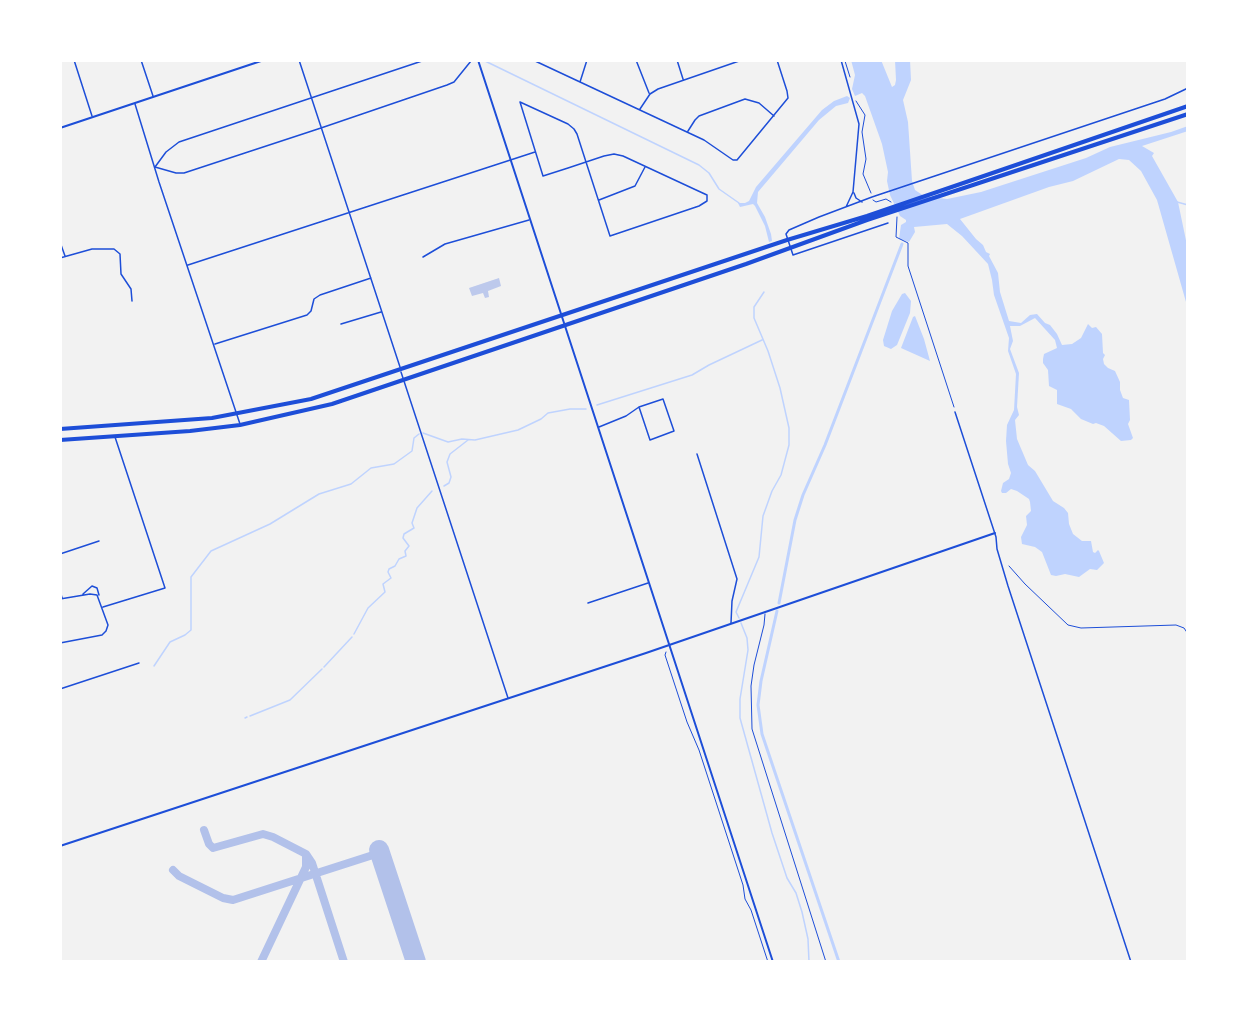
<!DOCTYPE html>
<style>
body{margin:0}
#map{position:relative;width:1248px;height:1022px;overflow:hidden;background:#f2f2f2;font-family:"Public Sans",sans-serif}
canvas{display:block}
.frame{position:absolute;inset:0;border:62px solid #fff;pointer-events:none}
</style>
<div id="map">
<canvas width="1248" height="1022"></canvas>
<div class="frame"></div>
</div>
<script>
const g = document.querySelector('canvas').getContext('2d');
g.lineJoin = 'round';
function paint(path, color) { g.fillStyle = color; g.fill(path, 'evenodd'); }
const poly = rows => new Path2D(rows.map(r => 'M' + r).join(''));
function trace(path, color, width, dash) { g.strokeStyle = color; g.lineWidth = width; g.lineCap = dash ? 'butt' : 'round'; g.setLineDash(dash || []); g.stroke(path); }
paint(poly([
 [851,60,881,60,892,87,895,85,896,80,895,60,910,60,911,80,903,100,908,122,912,181,915,190,924,196,947,199,981,192,1086,158,1110,147,1171,132,1188,126,1188,131,1142,146,1154,153,1152,156,1178,202,1188,250,1188,309,1157,200,1141,171,1129,160,1119,159,1073,181,1049,187,960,219,976,239,983,245,986,252,990,254,989,256,998,273,1000,292,1009,321,1021,323,1030,315,1037,314,1045,323,1050,325,1057,334,1062,345,1072,344,1081,338,1088,324,1092,328,1096,327,1102,334,1103,353,1105,355,1103,359,1104,364,1108,368,1115,371,1120,382,1120,390,1123,398,1129,400,1130,420,1128,424,1133,438,1131,440,1121,441,1104,426,1096,423,1093,424,1081,419,1071,409,1057,404,1057,390,1049,386,1048,370,1043,363,1043,359,1044,354,1057,348,1055,340,1035,318,1020,326,1010,326,1013,341,1010,349,1019,373,1017,407,1019,415,1015,420,1017,439,1028,465,1035,471,1053,501,1064,508,1068,513,1069,524,1073,534,1082,541,1091,541,1093,552,1095,553,1098,550,1099,551,1104,563,1097,570,1090,569,1079,577,1065,574,1056,576,1051,575,1042,552,1035,547,1022,544,1021,537,1027,525,1026,516,1031,511,1030,502,1029,499,1017,491,1011,489,1006,493,1002,493,1001,491,1003,483,1009,479,1011,473,1008,464,1006,441,1007,425,1014,410,1016,374,1008,351,1009,338,994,295,992,280,988,264,962,236,947,224,914,227,915,232,909,242,899,239,901,225,906,222,906,220,900,216,890,195,887,181,888,172,882,144,865,96,862,93,855,96,852,89,855,75],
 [847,96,850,98,848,103,836,106,819,120,758,192,757,203,765,217,771,234,772,241,769,242,765,226,755,206,753,204,740,207,738,203,745,203,749,201,756,187,822,110,834,101],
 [905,293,911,301,910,313,897,345,891,349,884,346,883,340,892,311,902,294],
 [915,316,924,339,930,361,901,348,913,317]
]), '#bfd3fe');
trace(poly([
 [483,60,699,165,709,173,719,189,739,203],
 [1177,202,1188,205],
 [597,405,692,375,709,365,762,340],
 [423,433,448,442,462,439,475,440,518,430,541,419,548,413,570,409,586,409],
 [444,486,449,483,451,477,447,462,450,454,468,440],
 [739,618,736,612,759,557,763,516,772,491,781,475,789,445,789,428,780,388,768,351,754,318,754,307,764,292],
 [741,623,747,638,748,650,740,699,740,718,772,833,787,878,796,893,802,912,808,939,809,962],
 [354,634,368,608,385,592,383,584,391,578,388,572,389,569,395,566,399,559,406,556,405,551,409,546,403,538,404,534,414,528,412,523,417,508,432,491],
 [154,666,170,642,185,635,191,630,191,577,211,551,270,524,319,494,351,484,371,468,394,464,412,451,414,438,419,434],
 [324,667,352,637],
 [250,716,290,700,322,669],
 [245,718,247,717]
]), '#bfd3fe', 1.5);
trace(poly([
 [779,603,795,520,803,495,825,445,902,244],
 [777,611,761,681,758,705,762,734,839,962]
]), '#bfd3fe', 3);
trace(poly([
 [204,830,209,844,213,848,263,834,273,837,306,854,312,863,344,962],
 [173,870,179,876,223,898,233,900,373,855,380,857,384,866],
 [261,962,306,867,306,857]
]), '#b2c1ea', 8);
trace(poly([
 [379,850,416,962]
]), '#b2c1ea', 20);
paint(poly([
 [499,278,501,286,488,291,489,297,485,298,483,293,472,296,469,288]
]), '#bdc9ec');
trace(poly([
 [845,61,850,77],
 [856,101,865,115,862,132,866,159,863,174,871,193],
 [873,200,876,202,886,199,891,202],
 [897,217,896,237,908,243,908,266,954,407],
 [1009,566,1025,584,1068,625,1081,628,1176,625,1184,628,1188,634],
 [666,652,665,655,687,722,699,750,743,885,745,899,751,910,768,962]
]), '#1d4ed8', 1);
trace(poly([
 [765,614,764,625,754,665,751,686,752,729,826,962]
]), '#1d4ed8', 1);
trace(poly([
 [74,60,92,116],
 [141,60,153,96],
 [299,60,400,367],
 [425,60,179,142,166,152,155,167,176,173,184,173,321,128,447,85,454,82,471,61,475,60],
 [533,60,704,140,733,160,737,160,788,98,787,91,777,60],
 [636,60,649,93],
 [677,60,683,79],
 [841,60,859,124,853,192,846,207],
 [580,82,587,60],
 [520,102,543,176,568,168,604,156,614,154,623,156,694,189,707,195,707,201,699,206,610,236,586,162,577,134,574,129,568,124,520,102],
 [135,104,159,182,240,424],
 [640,109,650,94,658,89,742,60],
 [688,131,695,120,699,116,745,99,759,103,774,116],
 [854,193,856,198,862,202],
 [599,200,635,186,645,167],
 [888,223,793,255,786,234,789,230,819,217,872,197,1165,99,1188,88],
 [60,242,65,256],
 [423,257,445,244,529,220],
 [60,258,92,249,114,249,120,254,121,274,131,289,132,301],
 [188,265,535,152],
 [341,324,381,312],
 [215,344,307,315,311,311,314,299,320,295,371,278],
 [401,372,508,698],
 [955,412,996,537,997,549,1008,586,1131,962],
 [599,427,626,416,639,407,663,399,674,431,650,440,639,407],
 [697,454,737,579,732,601,731,623],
 [60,554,99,541],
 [60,590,62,598],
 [83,594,92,586,97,588,99,595],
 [60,599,90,594,97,595,108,625,106,631,102,635,60,643],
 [588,603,648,583],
 [103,607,165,588,115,437],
 [60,689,139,663]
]), '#1d4ed8', 1.5);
trace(poly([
 [60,128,264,60],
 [60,846,646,653,995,533]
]), '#1d4ed8', 2);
trace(poly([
 [478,60,773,962]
]), '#1d4ed8', 2);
trace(poly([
 [60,429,212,418,311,399,787,240,867,216,1188,106],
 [60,440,190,431,240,425,332,404,746,264,867,220,1188,114]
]), '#1d4ed8', 4);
</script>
